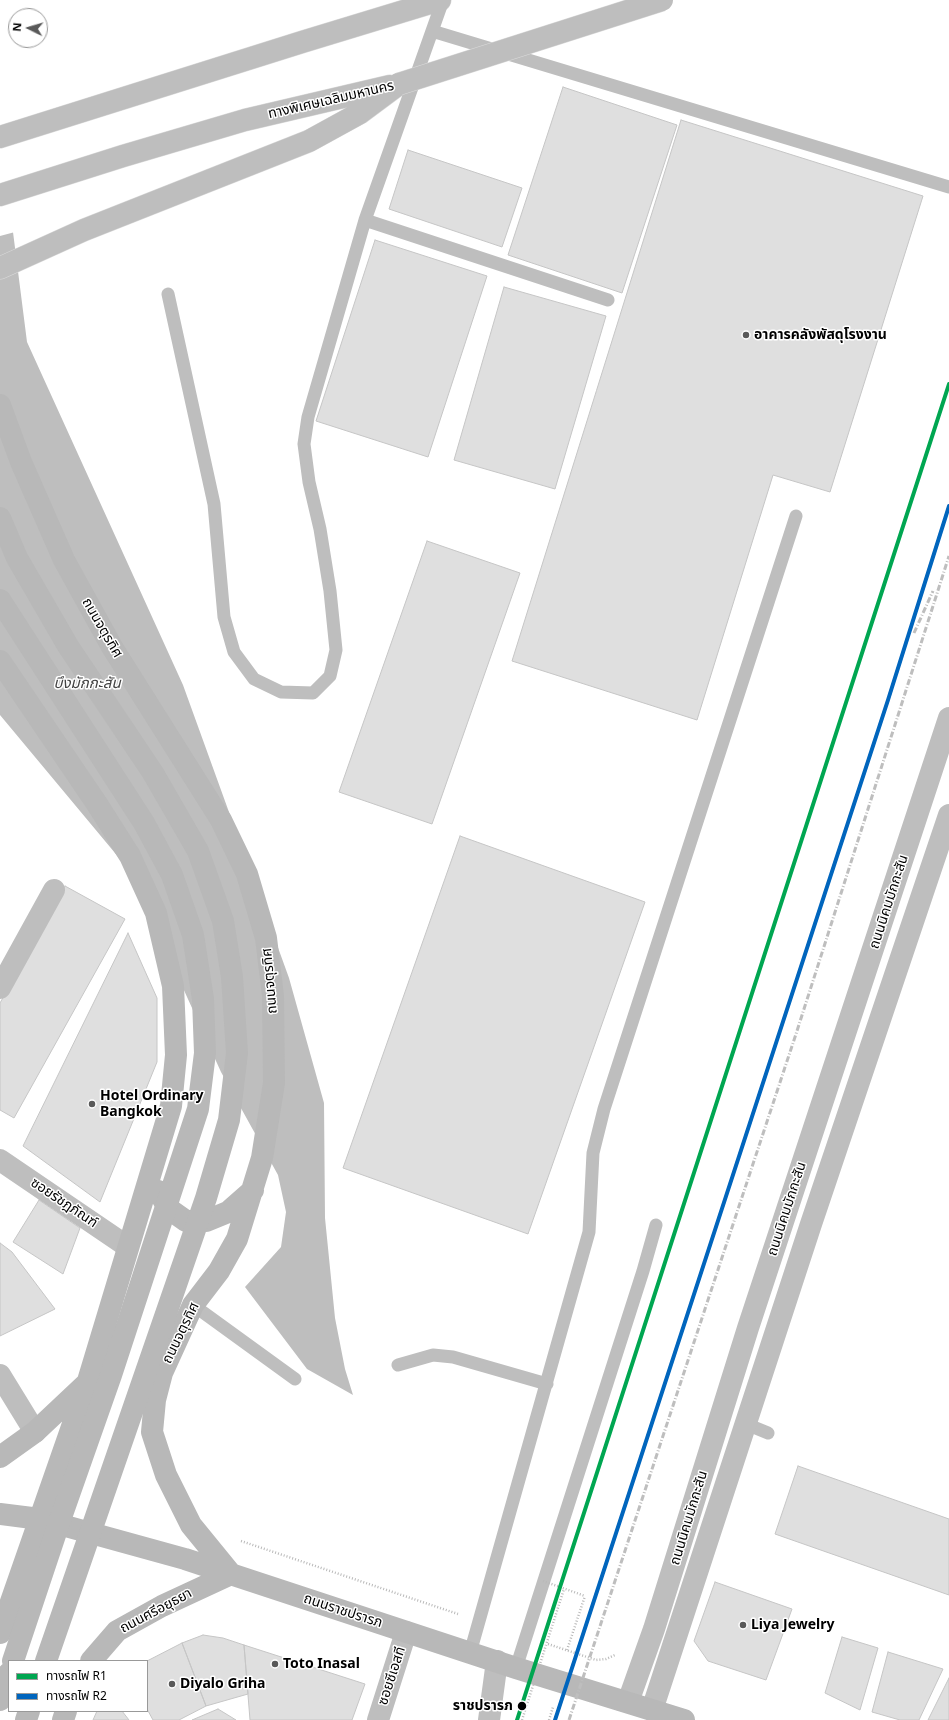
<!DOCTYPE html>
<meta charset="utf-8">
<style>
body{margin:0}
#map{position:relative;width:949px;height:1720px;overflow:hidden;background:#fff;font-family:"Noto Sans","Noto Sans Thai",sans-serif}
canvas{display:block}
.legend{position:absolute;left:8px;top:1660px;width:140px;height:52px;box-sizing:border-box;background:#fff;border:1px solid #999;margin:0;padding:5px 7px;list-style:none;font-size:12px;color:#000}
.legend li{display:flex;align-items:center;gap:8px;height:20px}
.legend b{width:20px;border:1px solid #999}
.north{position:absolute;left:8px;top:8px;width:40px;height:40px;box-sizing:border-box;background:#fff;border:1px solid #999;border-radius:50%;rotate:275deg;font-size:11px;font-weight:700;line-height:16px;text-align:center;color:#000}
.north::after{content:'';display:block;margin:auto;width:14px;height:18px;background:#595959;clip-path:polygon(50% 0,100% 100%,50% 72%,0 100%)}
</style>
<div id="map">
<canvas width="949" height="1720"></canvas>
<ul class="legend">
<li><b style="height:5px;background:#00a651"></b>ทางรถไฟ R1</li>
<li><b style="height:5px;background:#0065bd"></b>ทางรถไฟ R2</li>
</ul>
<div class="north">N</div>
</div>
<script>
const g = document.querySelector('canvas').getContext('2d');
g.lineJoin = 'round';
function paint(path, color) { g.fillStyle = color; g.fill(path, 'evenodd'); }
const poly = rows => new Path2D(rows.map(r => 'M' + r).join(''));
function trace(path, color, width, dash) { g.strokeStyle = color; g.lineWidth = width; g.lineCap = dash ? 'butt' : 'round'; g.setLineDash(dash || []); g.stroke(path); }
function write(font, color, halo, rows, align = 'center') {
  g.font = font + ' "Noto Sans","Noto Sans Thai",sans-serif'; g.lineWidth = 3; g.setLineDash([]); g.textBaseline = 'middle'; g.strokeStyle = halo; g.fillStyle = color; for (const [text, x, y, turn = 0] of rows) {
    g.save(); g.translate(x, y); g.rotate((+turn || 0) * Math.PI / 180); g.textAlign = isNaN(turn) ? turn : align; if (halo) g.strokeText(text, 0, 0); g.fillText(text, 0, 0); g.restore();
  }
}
paint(poly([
 [0,130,27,342,183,685,289,978,324,1103,325,1218,335,1318,345,1369,353,1395,307,1369,245,1287,281,1247,286,1212,278,1175,221,1072,130,871,0,715]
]), '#bebebe');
paint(poly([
 [0,128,2,130,15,232,0,236]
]), '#fff');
const building = poly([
 [563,87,677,125,622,293,508,255,563,87],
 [681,120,923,196,830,492,773,475,697,720,512,661,681,120],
 [408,150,522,188,502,247,389,209,408,150],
 [375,240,487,276,428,457,316,421,375,240],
 [504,287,606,316,555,489,454,460,504,287],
 [427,541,520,573,432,824,339,792,427,541],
 [460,836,645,902,528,1234,343,1168,460,836],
 [65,886,125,919,14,1118,0,1110,0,1003,65,886],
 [128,933,157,998,157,1062,100,1202,23,1146,128,933],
 [39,1200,80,1228,63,1274,13,1242,39,1200],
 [0,1243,12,1252,55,1309,0,1336,0,1243],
 [798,1466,949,1519,949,1595,775,1534,798,1466],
 [715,1582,792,1609,766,1680,708,1661,694,1641,715,1582],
 [203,1635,223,1638,244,1645,248,1694,206,1706,182,1643,203,1635],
 [842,1637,878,1648,860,1710,825,1693,842,1637],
 [182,1643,206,1706,179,1720,153,1720,147,1709,147,1661,182,1643],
 [244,1645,365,1684,352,1720,250,1720,244,1645],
 [888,1652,943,1669,919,1720,900,1720,872,1712,888,1652],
 [949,1678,949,1720,928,1720,949,1678],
 [218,1709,236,1720,192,1720,218,1709],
 [97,1711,122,1711,129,1720,93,1720,97,1711]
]);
paint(building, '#dfdfdf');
trace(building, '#c6c6c6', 1);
const motorway = poly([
 [0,137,302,42,440,0],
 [0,195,123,156,245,120,390,86],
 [0,268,84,230,309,141,360,113,399,84]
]);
trace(motorway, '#dbdbdb', 23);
trace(poly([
 [241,1541,458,1614],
 [548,1644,596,1660,606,1659,615,1655],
 [567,1650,585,1596],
 [549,1720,553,1707]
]), '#b9b9b9', 2.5, [1, 2]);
trace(poly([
 [432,31,949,187],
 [365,220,608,300],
 [168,294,214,504,224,617,234,652,254,679,281,692,313,693,330,676,336,650,330,591,320,529,309,482,304,444,308,417,365,220,443,0],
 [193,1305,295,1379],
 [398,1365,433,1355,453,1357,547,1384],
 [746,1424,768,1433],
 [470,1653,589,1232,593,1153,604,1109,796,516],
 [516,1668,643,1271,656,1225]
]), '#bebebe', 13);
trace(poly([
 [0,988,54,890],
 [0,1160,128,1247],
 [0,1375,35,1432],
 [378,1720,406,1632],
 [489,1720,497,1661]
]), '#bebebe', 22);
trace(poly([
 [628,1702,654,1629,748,1328,949,718],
 [652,1710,811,1224,949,815]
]), '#bebebe', 22);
trace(poly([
 [0,405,21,462,64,560,112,647,221,820,247,874,266,938,273,996,274,1083,262,1158,237,1239,219,1271,193,1305,162,1373,155,1400,152,1432,166,1475,191,1525,231,1574],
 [0,661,97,804,130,856,156,913,173,986,176,1055,171,1106,88,1381,0,1633],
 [158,1191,169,1209,186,1221,206,1221,228,1212,253,1190],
 [0,1457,35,1432,86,1384],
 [0,1514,40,1519,185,1559,516,1668,684,1720],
 [91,1661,117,1631,162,1606,231,1574],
 [0,1700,9,1673],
 [26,1720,29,1711],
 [63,1720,66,1711]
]), '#b8b8b8', 22);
trace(motorway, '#bebebe', 22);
trace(poly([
 [914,633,933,591],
 [555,1720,888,700,949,506],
 [569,1720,796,1034,949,556]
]), '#bebebe', 3, [6, 2, 1, 2]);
const motorwayBridge = poly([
 [399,84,662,0]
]);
trace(motorwayBridge, '#dbdbdb', 23, []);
trace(poly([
 [543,1581,585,1596],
 [522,1720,564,1589]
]), '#b9b9b9', 2.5, [1, 2]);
trace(poly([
 [0,518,17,558,68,646,153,773,198,851,223,921,232,977,237,1053,229,1120,206,1198,46,1661],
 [0,600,144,823,172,875,193,935,203,999,205,1053,198,1109,111,1375,60,1520,13,1661]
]), '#b8b8b8', 22);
trace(motorwayBridge, '#bebebe', 22);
trace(poly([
 [517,1720,949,384]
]), '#00a651', 4);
trace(poly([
 [555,1720,888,700,949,506]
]), '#0065bd', 4);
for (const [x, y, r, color] of [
 [746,335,4,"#595959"],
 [92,1104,4,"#595959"],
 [743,1625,4,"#595959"],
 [275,1664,4,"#595959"],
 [172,1684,4,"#595959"],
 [522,1706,5,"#000"]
]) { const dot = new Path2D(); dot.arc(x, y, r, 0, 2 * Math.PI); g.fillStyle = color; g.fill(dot); trace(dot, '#fff', 1.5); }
write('14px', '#000', '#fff', [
 ["ทางพิเศษเฉลิมมหานคร",331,100,-13],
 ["ถนนจตุรทิศ",102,628,60],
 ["ถนนนิคมมักกะสัน",889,902,-72],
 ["ถนนจตุรทิศ",270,981,-95],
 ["ซอยรัชฎภัณฑ์",64,1203,34],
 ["ถนนนิคมมักกะสัน",787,1209,-72],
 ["ถนนจตุรทิศ",181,1333,-64],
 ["ถนนนิคมมักกะสัน",689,1518,-73],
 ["ถนนศรีอยุธยา",156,1611,-28],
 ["ถนนราชปรารภ",343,1611,18],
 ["ซอยซีเอสที",392,1676,-72]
]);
write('bold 14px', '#000', '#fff', [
 ["อาคารคลังพัสดุโรงงาน",754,335],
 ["Hotel Ordinary",100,1096],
 ["Bangkok",100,1112],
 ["Liya Jewelry",751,1625],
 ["Toto Inasal",283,1664],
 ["Diyalo Griha",180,1684]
], 'left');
write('bold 14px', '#000', '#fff', [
 ["ราชปรารภ",513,1706]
], 'right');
write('italic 15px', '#434343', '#fff', [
 ["บึงมักกะสัน",87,684]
]);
</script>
